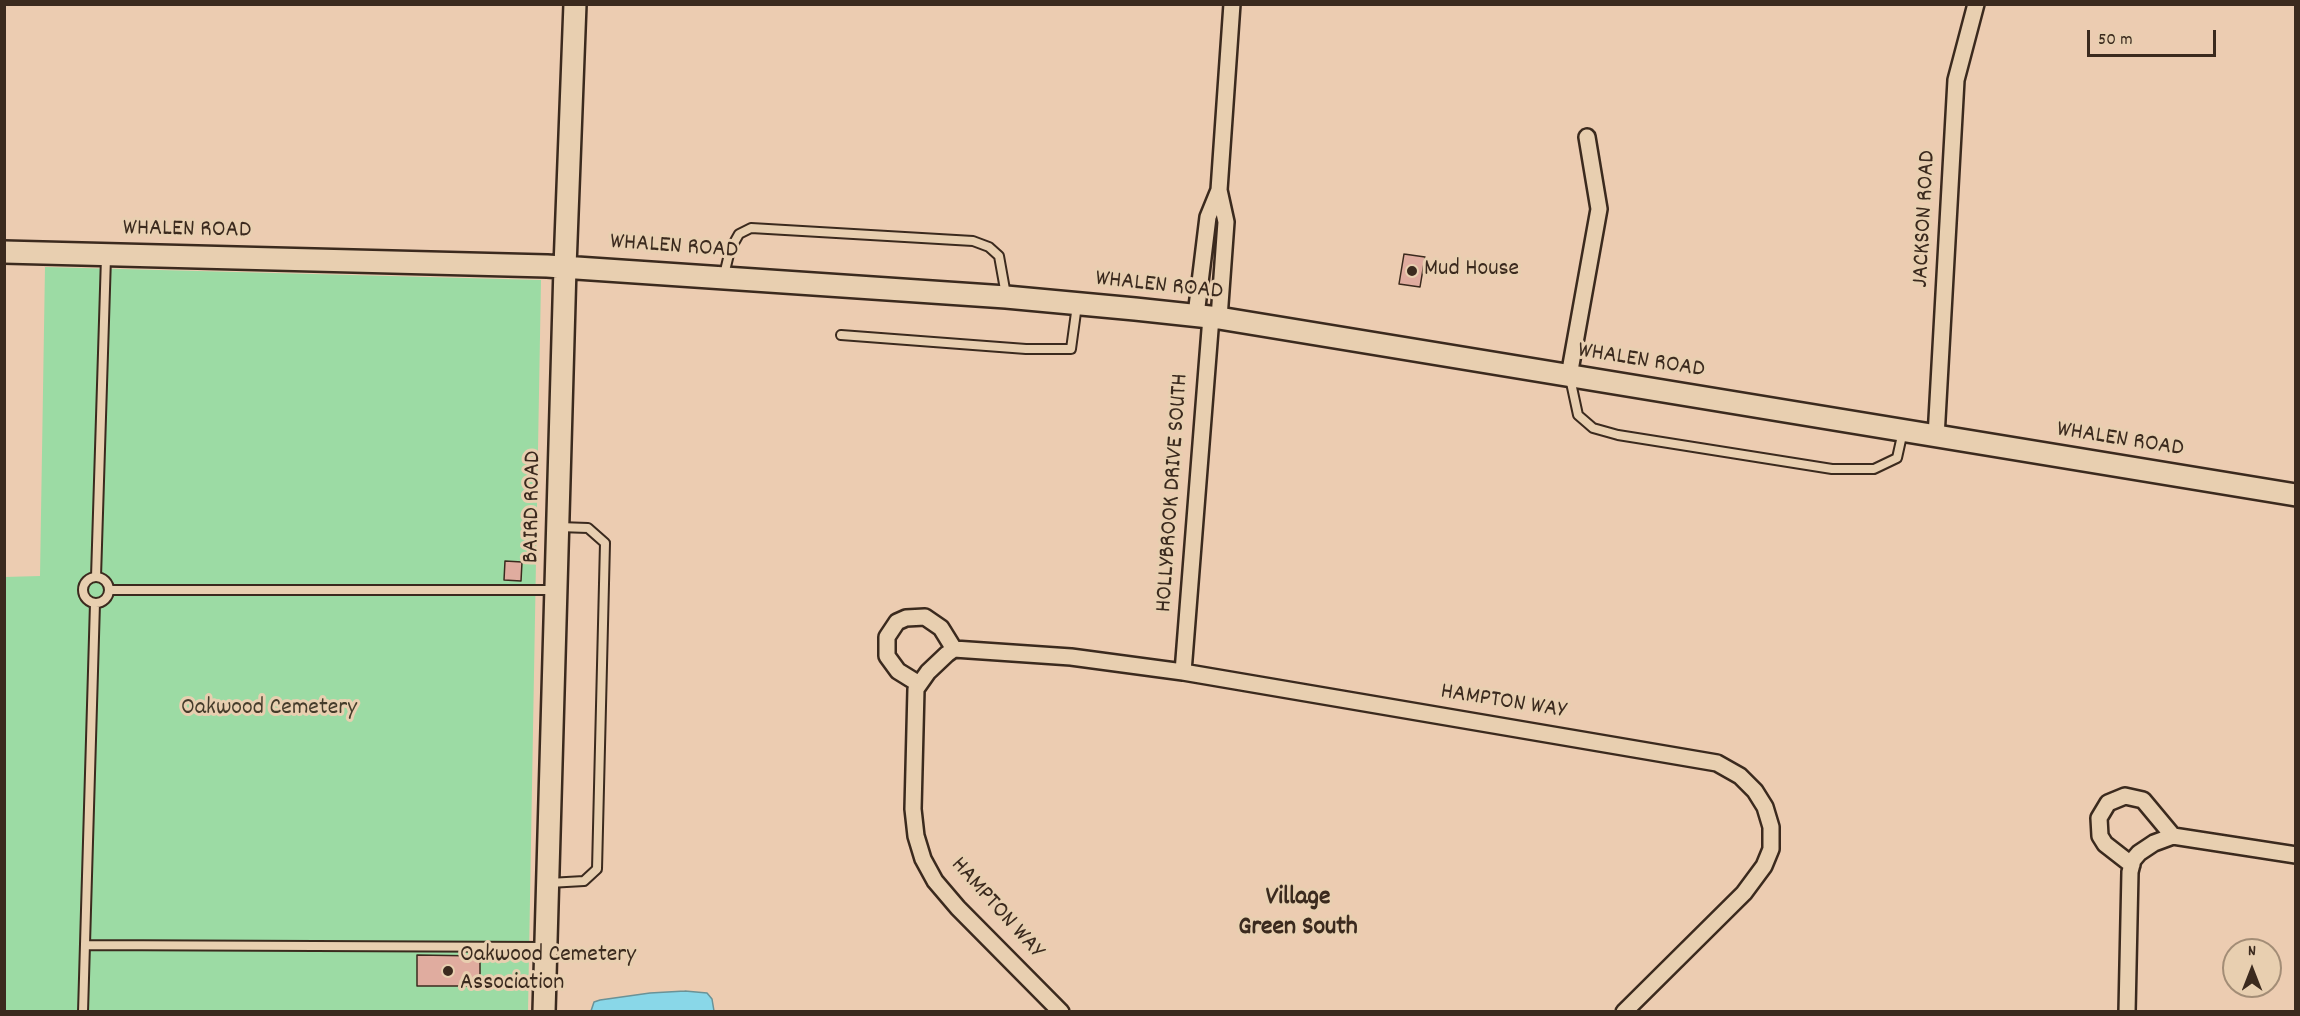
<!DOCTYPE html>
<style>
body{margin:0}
#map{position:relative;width:2300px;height:1016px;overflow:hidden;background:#ecccb1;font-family:Dekko,sans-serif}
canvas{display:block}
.frame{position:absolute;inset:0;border:6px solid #3b2a1e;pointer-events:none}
.north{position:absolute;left:2222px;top:938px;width:60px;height:60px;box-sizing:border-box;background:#e8cfb0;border:2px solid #a38d76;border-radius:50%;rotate:0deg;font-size:16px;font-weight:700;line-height:24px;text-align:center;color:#3b2a1e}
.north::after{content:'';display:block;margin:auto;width:21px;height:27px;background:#3b2a1e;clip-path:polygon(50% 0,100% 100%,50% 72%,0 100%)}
.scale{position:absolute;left:2087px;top:30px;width:129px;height:27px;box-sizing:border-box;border:3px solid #3b2a1e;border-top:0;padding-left:8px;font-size:18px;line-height:21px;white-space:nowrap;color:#3b2a1e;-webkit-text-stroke:4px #e8cfb0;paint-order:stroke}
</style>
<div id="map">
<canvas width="2300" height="1016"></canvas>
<div class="frame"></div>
<div class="north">N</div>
<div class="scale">50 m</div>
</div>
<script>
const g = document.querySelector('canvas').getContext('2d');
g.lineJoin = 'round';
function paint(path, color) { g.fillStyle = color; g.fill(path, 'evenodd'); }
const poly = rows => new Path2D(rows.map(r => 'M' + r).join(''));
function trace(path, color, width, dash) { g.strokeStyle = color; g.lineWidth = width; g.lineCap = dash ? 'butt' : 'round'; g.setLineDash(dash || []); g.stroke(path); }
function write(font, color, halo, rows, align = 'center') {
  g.font = font + ' Dekko,sans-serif'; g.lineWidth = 6; g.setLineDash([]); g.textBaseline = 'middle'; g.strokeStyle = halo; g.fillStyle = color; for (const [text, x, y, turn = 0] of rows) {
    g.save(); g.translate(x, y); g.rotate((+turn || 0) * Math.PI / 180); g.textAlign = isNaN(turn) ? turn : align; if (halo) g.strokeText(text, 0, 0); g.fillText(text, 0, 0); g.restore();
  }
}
paint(poly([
 [45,267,541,280,528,1011,5,1011,4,577,40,576]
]), '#9cdba4');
const water = poly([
 [685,991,707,993,712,999,714,1011,591,1011,594,1002,600,1000,650,993,685,991]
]);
paint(water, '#89d7e8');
trace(water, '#6a9297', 1.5);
const building = poly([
 [1404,254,1425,257,1420,287,1399,284,1404,254],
 [505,561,522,562,521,581,504,580,505,561],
 [417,955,480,956,480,986,417,986,417,955]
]);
paint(building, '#e0ac9f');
trace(building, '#3b2a1e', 1.5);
const lane = poly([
 [724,275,730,250,739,234,751,228,973,241,989,247,999,256,1006,295],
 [841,335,1026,349,1071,349,1077,305],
 [1570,378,1578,415,1593,428,1618,435,1832,469,1874,469,1897,458,1903,431],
 '83 590a13 13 0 1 1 26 0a13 13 0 1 1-26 0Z',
 [96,577,106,257],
 [109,590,554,590],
 [549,883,584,881,597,869,605,543,588,528,559,527],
 [85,945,546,947],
 [83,1012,95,603]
]);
const street = poly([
 [1196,315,1208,217,1219,190],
 [1219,318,1226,222,1219,190,1232,4],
 [1569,376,1599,209,1587,137],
 [1936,437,1956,80,1976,4],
 [1183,672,1211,317],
 [919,684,898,671,887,656,887,637,897,622,906,618,925,617,941,628,954,649],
 [2132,865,2105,844,2100,836,2099,818,2108,803,2125,796,2143,800,2173,836],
 [1061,1012,958,908,935,881,923,859,916,836,913,809,916,689,928,672,947,654,954,649,1071,657,1183,672,1717,763,1740,776,1755,791,1765,807,1771,827,1771,849,1764,866,1744,893,1624,1012],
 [2127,1012,2130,872,2133,860,2139,853,2154,843,2173,836,2296,855]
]);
const secondary = poly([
 [4,252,547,266,1006,297,1135,309,1219,318,2296,495],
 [544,1012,565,267,575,4]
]);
trace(lane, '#3b2a1e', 12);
trace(street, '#3b2a1e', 20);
trace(secondary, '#3b2a1e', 26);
trace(lane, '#e8cfb0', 8);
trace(street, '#e8cfb0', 15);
trace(secondary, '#e8cfb0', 21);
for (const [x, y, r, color] of [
 [1412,271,6,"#3b2a1e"],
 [448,971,6,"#3b2a1e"]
]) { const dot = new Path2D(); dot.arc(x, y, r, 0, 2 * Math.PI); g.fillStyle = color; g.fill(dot); trace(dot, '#e8cfb0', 2); }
write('24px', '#3b2a1e', '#e8cfb0', [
 ["JACKSON ROAD",1926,219,-87],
 ["WHALEN ROAD",187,231,1],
 ["WHALEN ROAD",674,248,4],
 ["WHALEN ROAD",1159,287,6],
 ["WHALEN ROAD",1641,362,9],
 ["WHALEN ROAD",2120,441,9],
 ["HOLLYBROOK DRIVE SOUTH",1174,493,-86],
 ["BAIRD ROAD",534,507,-89],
 ["HAMPTON WAY",1503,703,9],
 ["HAMPTON WAY",996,909,48]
]);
write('24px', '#3b2a1e', '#e8cfb0', [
 ["Mud House",1424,271],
 ["Oakwood Cemetery",460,957],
 ["Association",460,985]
], 'left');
write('24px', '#453c2b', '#e8cfb0', [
 ["Oakwood Cemetery",269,710]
]);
write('bold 26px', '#3b2a1e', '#e8cfb0', [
 ["Village",1298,899],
 ["Green South",1298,929]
]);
</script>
